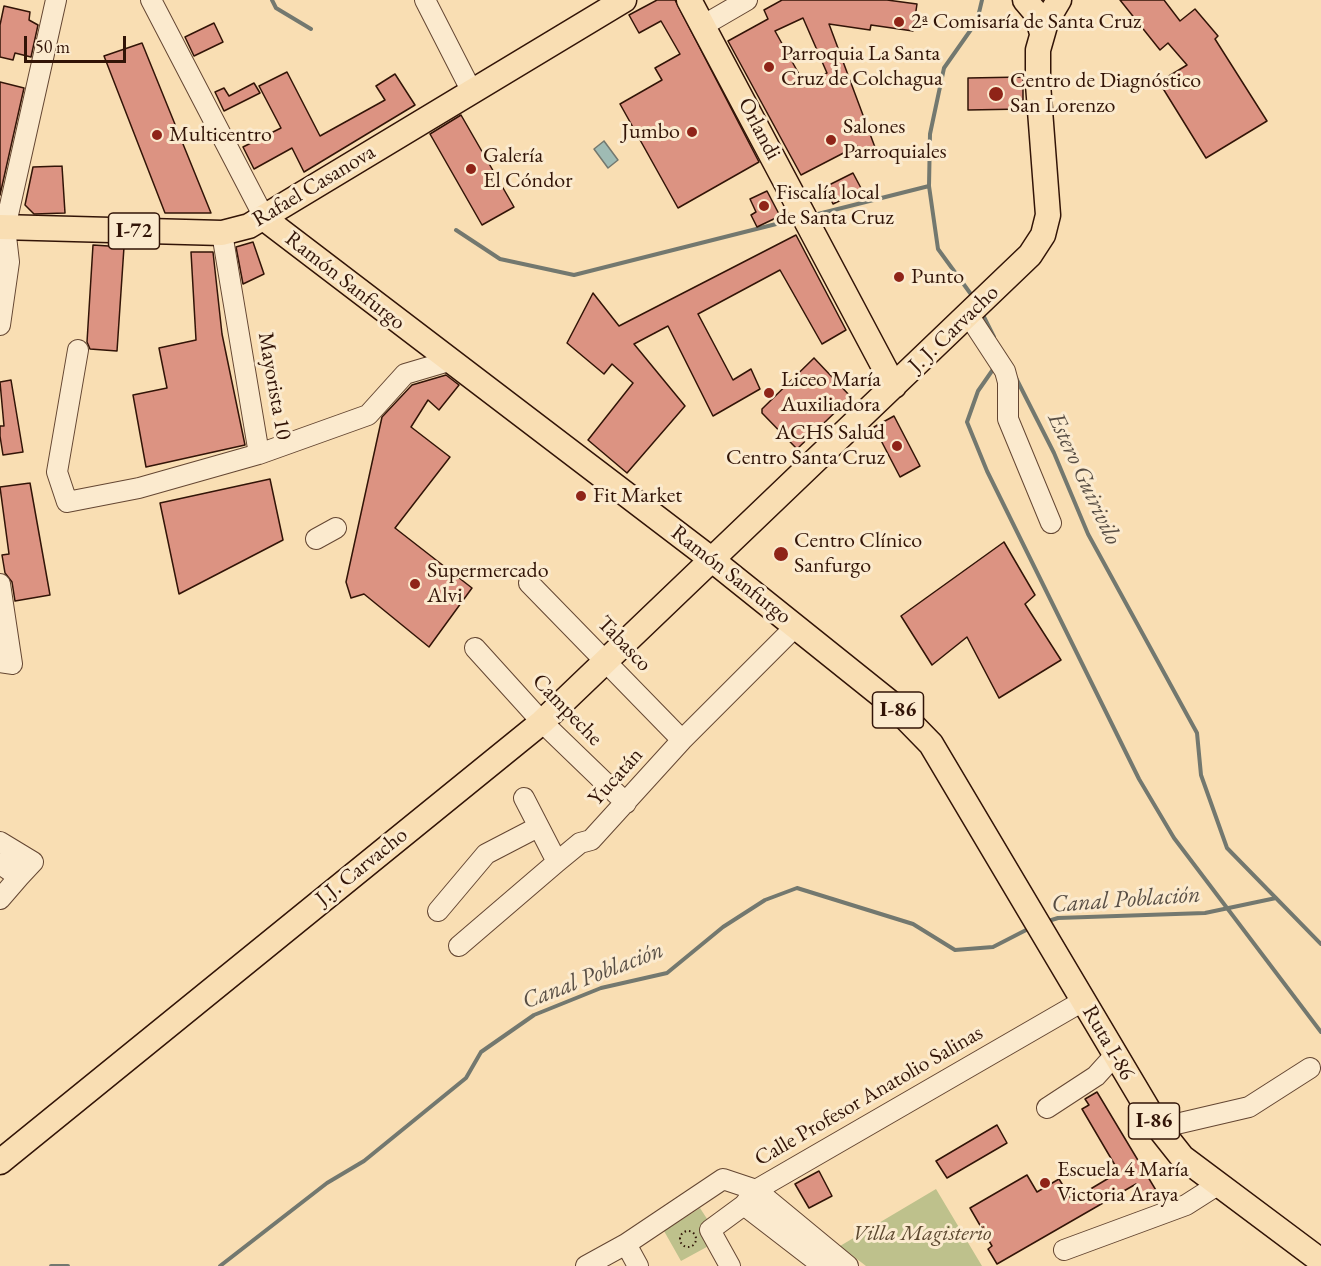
<!DOCTYPE html>
<meta charset="utf-8">
<style>
body{margin:0}
#map{position:relative;width:1321px;height:1266px;overflow:hidden;background:#f9deb3;font-family:"EB Garamond",serif}
canvas{display:block}
.scale{position:absolute;left:24px;top:36px;width:102px;height:27px;box-sizing:border-box;border:3px solid #321407;border-top:0;padding-left:8px;font-size:18px;line-height:21px;white-space:nowrap;color:#321407;-webkit-text-stroke:4px #fbeace;paint-order:stroke}
</style>
<div id="map">
<canvas width="1321" height="1266"></canvas>
<div class="scale">50 m</div>
</div>
<script>
const g = document.querySelector('canvas').getContext('2d');
g.lineJoin = 'round';
function paint(path, color) { g.fillStyle = color; g.fill(path, 'evenodd'); }
const poly = rows => new Path2D(rows.map(r => 'M' + r).join(''));
function trace(path, color, width, dash) { g.strokeStyle = color; g.lineWidth = width; g.lineCap = dash ? 'butt' : 'round'; g.setLineDash(dash || []); g.stroke(path); }
function write(font, color, halo, rows, align = 'center') {
  g.font = font + ' "EB Garamond",serif'; g.lineWidth = 6; g.setLineDash([]); g.textBaseline = 'middle'; g.strokeStyle = halo; g.fillStyle = color; for (const [text, x, y, turn = 0] of rows) {
    g.save(); g.translate(x, y); g.rotate((+turn || 0) * Math.PI / 180); g.textAlign = isNaN(turn) ? turn : align; if (halo) g.strokeText(text, 0, 0); g.fillText(text, 0, 0); g.restore();
  }
}
paint(poly([
 [936,1189,982,1266,866,1266,840,1246],
 [700,1208,711,1225,714,1243,681,1261,664,1231]
]), '#bec18c');
const water = poly([
 [604,141,618,160,608,168,594,149,604,141]
]);
paint(water, '#9fbbb4');
trace(water, '#73786f', 1.5);
trace(poly([
 [272,0,276,8,311,29],
 [814,215,929,186],
 [456,230,500,259,574,275,796,219],
 [973,297,938,249,929,186,930,134,944,68,977,21,982,0],
 [981,311,994,337],
 [994,368,978,391,967,422,987,471,1139,779,1174,838,1321,1032],
 [1016,378,1054,453,1088,534,1197,733,1201,775,1227,848,1321,944],
 [1045,922,1058,918,1205,913,1276,898],
 [51,1266,68,1266],
 [220,1266,327,1183,364,1161,466,1078,481,1052,534,1015,601,988,667,973,723,927,765,900,797,888,913,924,955,950,993,947,1030,928]
]), '#73786f', 4);
const building = poly([
 [657,0,675,0,759,162,678,208,620,104,662,80,655,68,680,54,661,21,639,33,629,15,657,0],
 [782,0,887,0,917,4,913,31,871,25,870,30,829,24,876,150,861,155,857,146,801,175,728,41,768,19,764,10,782,0],
 [803,18,827,73,804,83,775,31,803,18],
 [1120,0,1164,0,1180,21,1195,9,1218,36,1215,39,1267,121,1206,158,1159,82,1187,65,1168,43,1160,50,1120,0],
 [4,6,30,12,29,20,38,25,31,57,15,53,13,60,0,57,0,25,4,6],
 [214,23,223,42,194,56,185,37,214,23],
 [142,43,211,213,165,213,104,56,142,43],
 [287,72,320,136,385,100,376,86,395,74,415,105,304,172,292,148,254,169,243,147,281,128,259,86,287,72],
 [1023,77,1023,109,968,110,968,78,1023,77],
 [0,82,24,88,0,195,0,82],
 [254,83,260,93,224,111,215,92,224,88,229,96,254,83],
 [461,115,514,207,482,225,430,134,461,115],
 [62,166,65,213,34,214,25,205,33,167,62,166],
 [853,173,862,190,833,204,825,187,853,173],
 [767,191,780,216,757,227,751,215,756,212,750,199,767,191],
 [796,235,846,330,822,344,780,270,698,314,733,380,751,369,760,389,713,416,668,326,634,344,685,406,627,473,588,440,633,383,612,364,604,374,567,343,593,293,619,326,796,235],
 [253,242,264,274,243,284,236,247,253,242],
 [93,245,124,247,117,351,90,349,87,342,93,245],
 [191,252,213,252,222,334,245,445,146,467,133,395,167,388,159,348,196,340,191,252],
 [814,358,851,397,797,449,762,413,762,409,814,358],
 [446,375,459,385,439,410,428,400,411,427,450,457,395,528,472,588,429,647,364,594,351,598,346,582,382,417,412,385,446,375],
 [11,380,23,452,3,455,0,436,0,426,4,426,0,382,11,380],
 [894,416,920,466,900,477,874,427,894,416],
 [270,479,283,540,179,594,160,503,270,479],
 [30,483,50,595,15,601,12,582,5,573,2,555,9,554,0,487,30,483],
 [1004,542,1035,595,1025,604,1061,660,999,698,967,637,932,665,901,616,1004,542],
 [1097,1092,1157,1192,1145,1199,1136,1184,997,1264,988,1249,992,1246,970,1208,1027,1175,1037,1192,1059,1179,1072,1200,1119,1172,1082,1109,1089,1105,1085,1099,1097,1092],
 [997,1125,1007,1143,947,1178,936,1161,997,1125],
 [819,1171,832,1196,809,1208,795,1184,819,1171]
]);
paint(building, '#dc9382');
trace(building, '#321407', 1.5);
const minor = poly([
 [151,0,265,219],
 [425,0,471,90],
 [704,25,747,0],
 [222,233,259,454,368,415,405,374,449,361],
 [969,316,1005,371,1008,382,1008,419,1051,523],
 [0,325,9,262,5,228,56,0],
 [78,350,57,472,67,502,139,488,259,454],
 [316,539,336,528],
 [529,583,682,740],
 [0,584,12,664,0,662],
 [475,648,542,722,626,803],
 [524,798,557,862],
 [0,842,33,862,19,877,0,864],
 [0,899,19,877],
 [438,911,486,854,538,827],
 [459,946,557,862,580,843,591,840,682,740,796,626],
 [1047,1108,1096,1076,1115,1055],
 [1159,1128,1249,1107,1310,1068],
 [744,1205,823,1266],
 [626,1244,638,1266],
 [1064,1250,1186,1205,1219,1184],
 [586,1266,626,1244,723,1179,756,1190,848,1266],
 [730,1266,710,1230,744,1205,756,1190,1083,1001]
]);
const major = poly([
 [689,0,894,386],
 [1025,0,1036,13,1042,33],
 [265,219,711,559,892,704,931,744,1159,1128,1182,1157,1321,1261],
 [0,227,222,233,249,226,624,0],
 [0,1162,542,722,1030,255,1043,235,1048,215,1038,84,1038,50,1046,22,1059,0]
]);
trace(minor, '#644632', 22);
trace(major, '#321407', 27);
trace(poly([
 '680 1239a8 8 0 1 1 16 0a8 8 0 1 1-16 0Z'
]), '#321407', 2, [1.5, 3]);
trace(minor, '#fbeace', 20);
trace(major, '#f9deb3', 24);
for (const [x, y, r, color] of [
 [899,22,6,"#8f2418"],
 [769,67,6,"#8f2418"],
 [996,94,8,"#8f2418"],
 [692,132,6,"#8f2418"],
 [157,135,6,"#8f2418"],
 [831,140,6,"#8f2418"],
 [471,169,6,"#8f2418"],
 [764,206,6,"#8f2418"],
 [899,277,6,"#8f2418"],
 [769,393,6,"#8f2418"],
 [897,446,6,"#8f2418"],
 [581,496,6,"#8f2418"],
 [781,554,8,"#8f2418"],
 [415,584,6,"#8f2418"],
 [1045,1183,6,"#8f2418"]
]) { const dot = new Path2D(); dot.arc(x, y, r, 0, 2 * Math.PI); g.fillStyle = color; g.fill(dot); trace(dot, '#fbeace', 2); }
for (const [x, y, w] of [
 [134,231,51],
 [898,710,51],
 [1154,1121,51]
]) { const box = new Path2D(); box.roundRect(x - w / 2, y - 18, w, 36, 4.5); g.fillStyle = '#fbeace'; g.fill(box); trace(box, '#321407', 1.5); }
write('bold 21px', '#321407', null, [
 ["I-72",134,231],
 ["I-86",898,710],
 ["I-86",1154,1121]
]);
write('22px', '#321407', '#fbeace', [
 ["2ª Comisaría de Santa Cruz",911,22],
 ["Parroquia La Santa",781,54],
 ["Cruz de Colchagua",781,79],
 ["Centro de Diagnóstico",1010,81],
 ["San Lorenzo",1010,106],
 ["Salones",843,127],
 ["Parroquiales",843,152],
 ["Jumbo",680,132,"right"],
 ["Multicentro",169,135],
 ["Galería",483,156],
 ["El Cóndor",483,181],
 ["Fiscalía local",776,193],
 ["de Santa Cruz",776,218],
 ["Punto",911,277],
 ["Liceo María",781,380],
 ["Auxiliadora",781,405],
 ["ACHS Salud",885,433,"right"],
 ["Centro Santa Cruz",885,458,"right"],
 ["Fit Market",593,496],
 ["Centro Clínico",794,541],
 ["Sanfurgo",794,566],
 ["Supermercado",427,571],
 ["Alvi",427,596],
 ["Escuela 4 María",1057,1170],
 ["Victoria Araya",1057,1195]
], 'left');
write('22px', '#321407', '#fbeace', [
 ["Orlandi",759,129,62],
 ["Rafael Casanova",314,186,-31],
 ["Ramón Sanfurgo",345,281,38],
 ["J. J. Carvacho",954,329,-44],
 ["Mayorista 10",274,386,80],
 ["Ramón Sanfurgo",731,575,38],
 ["Tabasco",624,644,46],
 ["Campeche",567,710,46],
 ["Yucatán",616,777,-48],
 ["J.J. Carvacho",362,867,-39],
 ["Ruta I-86",1108,1043,60],
 ["Calle Profesor Anatolio Salinas",869,1096,-30]
]);
write('italic 22px', '#5c482f', '#fbeace', [
 ["Villa Magisterio",922,1234]
]);
write('italic 24px', '#584e44', '#fbeace', [
 ["Estero Guirivilo",1084,479,65],
 ["Canal Población",1126,900,-4],
 ["Canal Población",593,976,-21]
]);
</script>
